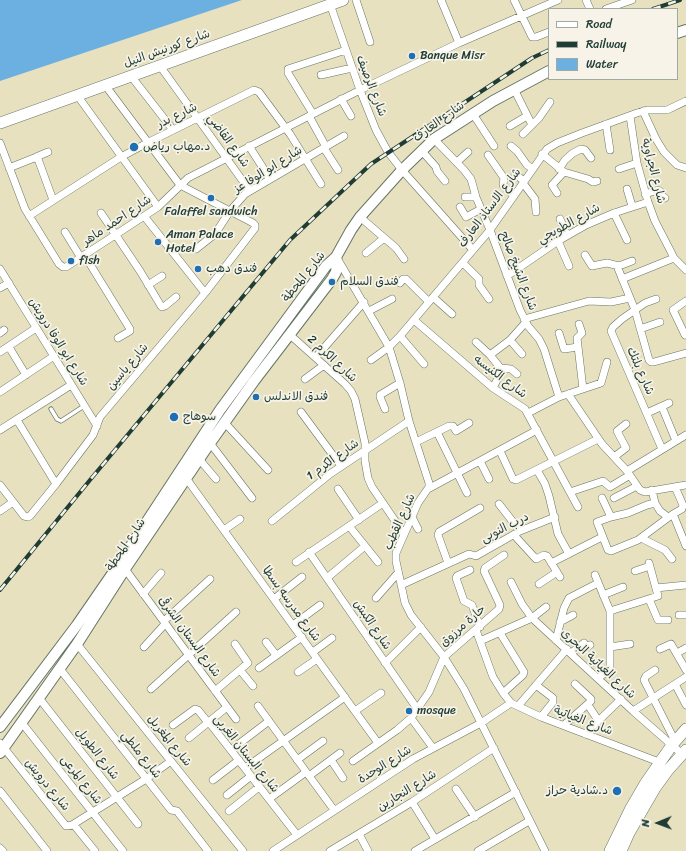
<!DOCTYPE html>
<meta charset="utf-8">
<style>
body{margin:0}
#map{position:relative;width:686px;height:851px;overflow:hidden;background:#e7e1bf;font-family:Sriracha,sans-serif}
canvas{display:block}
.legend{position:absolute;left:548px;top:8px;width:130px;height:72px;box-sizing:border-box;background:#f7f3e8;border:1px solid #a1aaa0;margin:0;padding:5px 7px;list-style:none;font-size:12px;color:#1f3d34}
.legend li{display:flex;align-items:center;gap:8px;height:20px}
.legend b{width:20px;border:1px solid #a1aaa0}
.north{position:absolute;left:638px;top:803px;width:40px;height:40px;-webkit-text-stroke:3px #f7f3e8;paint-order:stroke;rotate:269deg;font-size:11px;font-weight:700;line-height:16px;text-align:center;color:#1f3d34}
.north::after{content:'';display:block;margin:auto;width:14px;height:18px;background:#1f3d34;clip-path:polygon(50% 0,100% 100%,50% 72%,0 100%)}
</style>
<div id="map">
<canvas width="686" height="851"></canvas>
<ul class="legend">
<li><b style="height:5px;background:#fff"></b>Road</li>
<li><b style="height:5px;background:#1f3d34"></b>Railway</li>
<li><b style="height:11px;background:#6cb0e1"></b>Water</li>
</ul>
<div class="north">N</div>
</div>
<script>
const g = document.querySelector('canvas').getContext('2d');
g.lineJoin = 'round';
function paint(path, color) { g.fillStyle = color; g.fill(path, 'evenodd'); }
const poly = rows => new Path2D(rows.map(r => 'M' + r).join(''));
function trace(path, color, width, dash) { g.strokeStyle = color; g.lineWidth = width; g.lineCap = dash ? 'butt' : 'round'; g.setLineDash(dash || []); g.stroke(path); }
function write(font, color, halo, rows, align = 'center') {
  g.font = font + ' Sriracha,"Playpen Sans Arabic",sans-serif'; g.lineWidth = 3.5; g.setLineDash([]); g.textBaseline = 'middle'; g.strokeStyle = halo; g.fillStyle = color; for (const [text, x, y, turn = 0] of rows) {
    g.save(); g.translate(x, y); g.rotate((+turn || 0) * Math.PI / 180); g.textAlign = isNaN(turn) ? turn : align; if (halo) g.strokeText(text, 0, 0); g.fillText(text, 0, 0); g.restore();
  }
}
paint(poly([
 [0,0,242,0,0,81]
]), '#6cb0e1');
const lane = poly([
 [51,409,57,419,61,421,84,406]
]);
const street = poly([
 [356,0,370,42],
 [441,0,459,43],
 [514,0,532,37,536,37,549,32],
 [586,0,590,9],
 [330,4,360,90,376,130,388,152,402,170,473,250],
 [606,9,632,0],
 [160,66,250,191],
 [321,75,352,68],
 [131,76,173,130],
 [514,89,532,125],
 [77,95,158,207],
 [341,99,351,116],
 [643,111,656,139,664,152,677,165,686,168],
 [313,114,288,73,288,69,346,50],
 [473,114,494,146],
 [309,116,326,147],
 [630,116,637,163,648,202,655,221,670,250,674,258,686,270],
 [606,124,610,150],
 [510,126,527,116],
 [523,134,539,118,550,102],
 [434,139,464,170,471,179,476,197,490,230,520,310,528,326,539,339,544,349,559,397],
 [0,143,25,209,59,264,63,267,66,267,158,207,188,178,360,90,459,43,558,0],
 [249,146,270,179],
 [511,146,517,151,527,165,533,169],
 [324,148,338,170],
 [421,150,436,167,437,171,445,181],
 [542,154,564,172,588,179,593,182,597,181],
 [488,155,504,178,503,185,514,196],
 [36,157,48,152],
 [457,162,468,152],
 [9,168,34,158,38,159,53,200],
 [559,169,565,160,573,153,581,149,585,150,591,158],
 [619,169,637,163],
 [515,174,524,181],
 [523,183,535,199,536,212],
 [627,189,632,206],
 [557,193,552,185,564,172],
 [645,194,658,190,661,192,662,196,665,198],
 [465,197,476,197],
 [460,207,466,217,481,209],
 [101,213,140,271,161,306,162,307,165,306,176,297],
 [614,213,627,240],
 [29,216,121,157,147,143,254,90,259,92,290,134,321,184],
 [144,216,205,293],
 [360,217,396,248,404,259],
 [560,219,567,235],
 [65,232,81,258],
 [558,241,569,266],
 [196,249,215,234,230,211,245,194,344,136],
 [366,253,384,238],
 [585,255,592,266,607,263,619,266,632,261],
 [85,256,130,329,130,331,118,338],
 [337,258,389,347,400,383,409,421,429,483,429,487,418,503,396,553,396,561,405,603,411,615,444,657,464,689,545,851],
 [463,263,479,279,479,285,489,299],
 [617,266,635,310,649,360,651,362,654,362,686,353],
 [0,269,97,426],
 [507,276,558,241,586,225,614,213,648,202],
 [622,279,674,258],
 [400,283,403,279,406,279,429,302],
 [148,285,162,276],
 [0,288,9,283],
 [433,297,452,314],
 [656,299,645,303,622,319,613,327,611,331,662,449],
 [369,311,392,299],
 [524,319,589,301,611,302,630,298],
 [414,320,493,388,525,409,578,507],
 [579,324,582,333,577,338,583,389],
 [640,329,660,322],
 [0,333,4,330],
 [559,333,564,349,578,347],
 [289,334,345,384,351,391,355,399,365,443,365,461,368,478,372,487,404,534],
 [685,335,673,310,686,301],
 [400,336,424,364],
 [510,340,522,354],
 [476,342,490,355,502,370,493,388],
 [9,347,26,375],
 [0,352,36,328],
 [490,355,510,340,526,322],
 [316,357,364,302],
 [371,360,389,347,400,336,490,230,547,149,557,143,582,133,637,113,647,110,667,110,686,101],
 [501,368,511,369,517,374],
 [305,379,324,365],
 [0,392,54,356],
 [568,394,602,444,627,471,640,490,645,492,686,485],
 [662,407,676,441],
 [385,409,380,397,380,395,400,383],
 [301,412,341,466],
 [528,413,559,397,601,383,607,362],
 [647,413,669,403],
 [17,420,56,484],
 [225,423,268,470],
 [0,430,71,385],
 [437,432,467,493],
 [416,442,449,426,453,426,456,431,469,423],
 [210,443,252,498],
 [500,451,513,479,516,480,598,439],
 [614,457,626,448,617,431,626,424],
 [199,459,216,479],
 [480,461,489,479],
 [537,470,545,484,549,496,558,534,569,554],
 [627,471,686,435],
 [186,478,378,743],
 [0,485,24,516,28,517,30,516,56,484,93,435,100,417,205,293,255,228,255,225,253,223,180,185,105,85],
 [338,489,359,520],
 [428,489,537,430],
 [652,490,655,503,660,511,668,517],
 [570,492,603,481,610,487,630,475],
 [602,498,611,517],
 [614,498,637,486],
 [655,503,647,505,628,513,611,517,597,522,608,550,611,551,638,540,673,514,682,509,683,505,675,487],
 [499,504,520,531],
 [0,511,13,502],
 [673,514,686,546],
 [412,517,418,529],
 [272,521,330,474,409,421],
 [349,526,378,562],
 [224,530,240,519],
 [514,535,536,559,544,555,547,556,560,577],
 [641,538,665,550,672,559],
 [309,552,418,710],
 [296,562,383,503],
 [448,563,438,535,439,532,480,508],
 [551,563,602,537],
 [125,569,236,719],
 [470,570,457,576,456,578,464,601,472,605,480,627],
 [635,571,650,566],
 [595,575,610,611,610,667,608,671,598,678],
 [327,578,365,546],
 [511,582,522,604,532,618,633,711,682,754],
 [539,584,557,572],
 [401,585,469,554,476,556,520,531,555,517],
 [656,588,686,585],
 [143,594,161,573],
 [603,595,623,587],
 [376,598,398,573],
 [274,599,302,577],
 [649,599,658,620,668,620],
 [610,611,658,596,649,563],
 [679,615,686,615],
 [164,621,210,579],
 [560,622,573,615],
 [293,625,320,605],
 [476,630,493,677,503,693,511,703,541,717,659,762],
 [500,633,524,672,523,675,503,693],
 [556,640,564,608,569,598,598,583],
 [480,641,532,618,546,607],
 [266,642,276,655],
 [77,644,243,851],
 [144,647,165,624],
 [610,647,630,644],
 [660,649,671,644,686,670],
 [313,652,332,638],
 [571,653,584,643,587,647,590,645],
 [677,653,686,648],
 [385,663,421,627],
 [259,668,302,637],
 [60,669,171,810,177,811,208,851],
 [240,670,253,686],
 [655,670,646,676,644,680,675,741],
 [298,672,317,659],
 [675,684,686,705],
 [536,685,553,698,553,702,541,717],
 [151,689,236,612],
 [215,691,248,663,235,644],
 [39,698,138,824],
 [588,705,598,720],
 [258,706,334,810],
 [518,706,567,649],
 [355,711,381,693],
 [633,711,686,677],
 [411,718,433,748],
 [22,723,123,851],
 [173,725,195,709,198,710,206,720,212,726,297,835],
 [564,725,591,701,591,699,575,684],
 [585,734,621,699],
 [189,738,227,707],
 [0,743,66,826,74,825,95,851],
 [231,750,269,721],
 [297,760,323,741],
 [331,760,343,778],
 [353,761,397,730,411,718,429,692,444,657,499,609,500,605,484,571,485,568,504,555],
 [245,768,345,697],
 [309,776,340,753],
 [213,780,239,760],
 [456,789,475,817],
 [0,791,47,851],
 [227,795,251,776],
 [269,799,306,772],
 [412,802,435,839],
 [229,811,259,787],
 [72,825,146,779,171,761],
 [359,834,368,851],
 [0,848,3,851],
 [273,851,413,759,481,723,511,703],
 [330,851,412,802,494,748],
 [415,851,516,792],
 [478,851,529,821]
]);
const secondary = poly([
 [677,33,686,30],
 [0,727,77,625,117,567,220,410,326,266,336,257,351,230,360,217,402,170,434,139,493,101,549,71],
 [0,753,77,644,125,569,210,443,254,381,332,279,336,272,337,264,336,257]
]);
const primary = poly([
 [0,123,343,0],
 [610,851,631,808,645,784,672,745,686,729],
 [621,851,629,833,655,788,668,770,686,750]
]);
trace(lane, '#657665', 5);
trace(street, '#657665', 8);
trace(secondary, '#657665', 12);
trace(primary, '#657665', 12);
trace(lane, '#fff', 3.5);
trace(street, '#fff', 7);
trace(secondary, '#fff', 10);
trace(primary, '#fff', 11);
const rail = poly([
 [653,9,680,0],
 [0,590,90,480,290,240,371,164,532,58,549,50]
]);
trace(rail, '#1f3d34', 4);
trace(rail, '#f7f3e8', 2.5, [8]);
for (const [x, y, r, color] of [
 [412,56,4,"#1f6fb2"],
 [134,147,5,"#1f6fb2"],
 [211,198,4,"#1f6fb2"],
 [158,242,4,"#1f6fb2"],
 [71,261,4,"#1f6fb2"],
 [198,269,4,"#1f6fb2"],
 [332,282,4,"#1f6fb2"],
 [256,397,4,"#1f6fb2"],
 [174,417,5,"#1f6fb2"],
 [409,711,4,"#1f6fb2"],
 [617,791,5,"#1f6fb2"]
]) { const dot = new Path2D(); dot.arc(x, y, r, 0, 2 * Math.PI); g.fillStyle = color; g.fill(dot); trace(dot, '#f7f3e8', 1.5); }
write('12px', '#1f3d34', '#f7f3e8', [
 ["شارع كورنيش النيل",167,49,-20],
 ["شارع الرصيف",371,86,69],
 ["شارع بدر",177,116,-26],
 ["شارع العارف",439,122,-36],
 ["شارع القاضي",228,141,54],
 ["شارع ابو الوفا عز",268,170,-32],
 ["شارع الجراوية",653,171,76],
 ["شارع الاستاذ العارف",490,208,-53],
 ["شارع احمد ماهر",117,221,-34],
 ["شارع الطوبجي",569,224,-29],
 ["شارع الشيخ صالح",518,271,69],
 ["شارع المحطة",304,277,-51],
 ["شارع ابو الوفا درويش",58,342,58],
 ["شارع الكرم 2",332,359,43],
 ["شارع ياسين",128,367,-50],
 ["شارع بلتك",640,371,66],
 ["شارع الكنيسه",500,377,37],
 ["شارع الكرم 1",333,460,-36],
 ["شارع القطب",400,522,-66],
 ["درب النوبى",505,528,-27],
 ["شارع المحطة",126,545,-56],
 ["شارع مدرسه بسطا",291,604,54],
 ["شارع الكبش",372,625,56],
 ["حارة مرزوق",463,626,-41],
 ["شارع البستان الشرقى",189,637,54],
 ["شارع الغياتية البحرى",598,664,43],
 ["شارع الغياتية",583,721,21],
 ["شارع المغربل",169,741,51],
 ["شارع الطويل",97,754,52],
 ["شارع البستان الغربى",246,754,51],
 ["شارع ملطي",141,755,52],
 ["شارع الوحدة",385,765,-32],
 ["شارع المرعى",81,780,52],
 ["شارع درويش",47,785,51],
 ["شارع النجارين",407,791,-32]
]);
write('12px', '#1f3d34', '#f7f3e8', [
 ["Banque Misr",420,56],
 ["د.مهاب رياض",143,147],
 ["Falaffel sandwich",211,212,"center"],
 ["Aman Palace",166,235],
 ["Hotel",166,249],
 ["fish",79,261],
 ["فندق دهب",206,269],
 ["فندق السلام",340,282],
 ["فندق الاندلس",264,397],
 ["سوهاج",183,417],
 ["mosque",417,711],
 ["د.شادية حراز",608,791,"right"]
], 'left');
</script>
